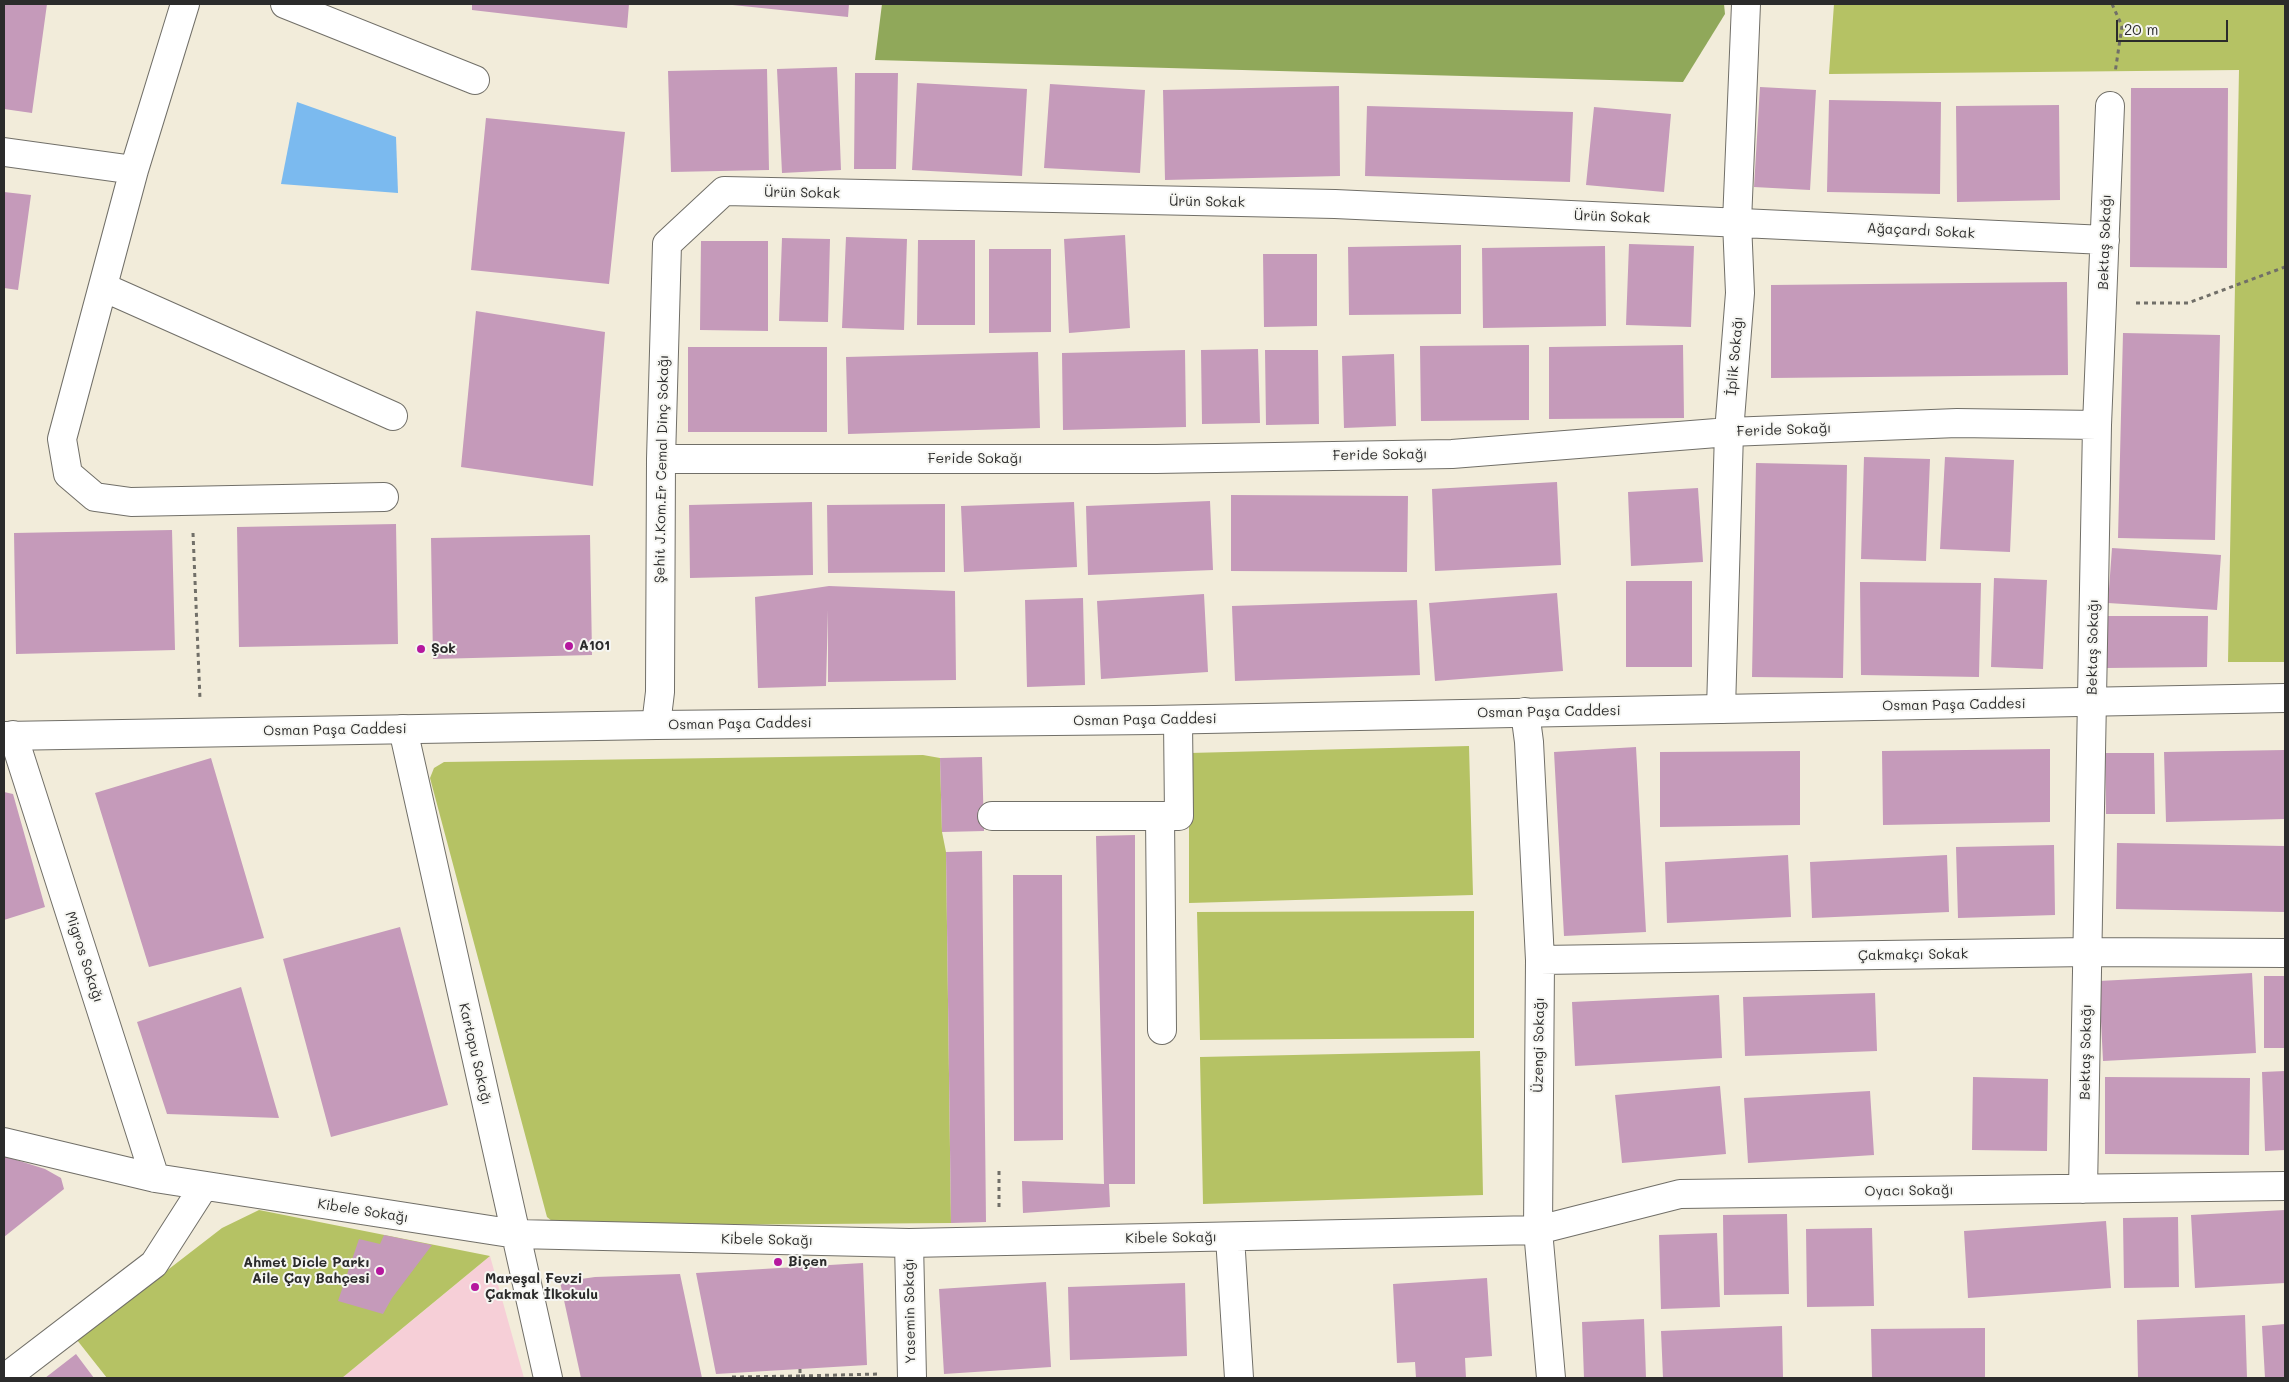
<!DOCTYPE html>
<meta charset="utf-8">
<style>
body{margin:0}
#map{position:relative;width:2289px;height:1382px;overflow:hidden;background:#f2ecda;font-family:Mali,sans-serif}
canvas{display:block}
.frame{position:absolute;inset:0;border:5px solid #2b2b2b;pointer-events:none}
.scale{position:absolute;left:2116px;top:20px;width:112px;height:22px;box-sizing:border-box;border:2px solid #2b2b2b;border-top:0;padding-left:6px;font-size:15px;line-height:18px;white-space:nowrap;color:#2b2b2b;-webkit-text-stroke:4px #f6f6f2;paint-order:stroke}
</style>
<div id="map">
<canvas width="2289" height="1382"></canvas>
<div class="frame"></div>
<div class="scale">20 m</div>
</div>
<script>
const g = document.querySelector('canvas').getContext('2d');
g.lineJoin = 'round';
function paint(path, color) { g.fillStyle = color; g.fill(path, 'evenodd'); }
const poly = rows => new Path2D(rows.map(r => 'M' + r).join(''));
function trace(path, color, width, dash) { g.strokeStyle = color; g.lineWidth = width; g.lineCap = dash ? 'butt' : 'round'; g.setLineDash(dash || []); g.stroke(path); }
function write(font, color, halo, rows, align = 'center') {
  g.font = font + ' Mali,sans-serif'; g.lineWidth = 4; g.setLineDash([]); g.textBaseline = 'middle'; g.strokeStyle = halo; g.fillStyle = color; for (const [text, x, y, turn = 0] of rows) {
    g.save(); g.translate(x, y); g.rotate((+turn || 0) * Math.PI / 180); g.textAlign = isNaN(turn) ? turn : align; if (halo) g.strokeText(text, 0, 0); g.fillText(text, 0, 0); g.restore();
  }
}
paint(poly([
 [490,1256,524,1378,342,1378,415,1318]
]), '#f6cfd7');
paint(poly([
 [1834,4,2285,4,2285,662,2228,662,2239,70,1829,74],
 [1469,746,1473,895,1189,903,1189,753],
 [923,755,940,758,942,832,946,852,951,1223,558,1226,547,1217,430,778,434,768,444,762],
 [1474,911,1474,1038,1200,1040,1197,912],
 [1480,1051,1483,1195,1203,1204,1200,1057],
 [259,1210,490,1256,342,1378,107,1378,77,1340,222,1228]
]), '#b5c264');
paint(poly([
 [882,4,1724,4,1725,14,1683,82,875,60]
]), '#90a85a');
paint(poly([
 [297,102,396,137,398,193,281,184]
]), '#7bbaef');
paint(poly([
 [4,4,47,4,32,113,4,109],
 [472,4,629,4,627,28,472,10],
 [723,4,849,4,848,17],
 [837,67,841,170,782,173,777,69],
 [767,69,769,170,671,172,668,71],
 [855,73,898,73,896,169,854,169],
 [917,83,1027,89,1022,176,912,170],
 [1050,84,1145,90,1140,173,1044,168],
 [1339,86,1340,176,1165,180,1163,90],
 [1760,87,1816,90,1810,190,1754,187],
 [2131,88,2228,88,2227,268,2130,267],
 [1829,100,1941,102,1940,194,1827,192],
 [2059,105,2060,200,1957,202,1956,106],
 [1367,106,1573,112,1570,182,1365,176],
 [1594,107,1671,114,1664,192,1586,185],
 [486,118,625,132,609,284,471,270],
 [4,192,31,195,18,290,4,288],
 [1125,235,1130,328,1069,333,1064,239],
 [846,237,907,239,904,330,842,328],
 [782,238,830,239,828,322,779,321],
 [918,240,975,240,975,325,917,325],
 [701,241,768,241,768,331,700,330],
 [1629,244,1694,246,1691,327,1626,325],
 [1461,245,1461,314,1349,315,1348,247],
 [1605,246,1606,326,1483,328,1482,248],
 [989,249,1051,249,1051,332,989,333],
 [1263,254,1317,254,1317,326,1264,327],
 [2067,282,2068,375,1771,378,1771,285],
 [476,311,605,332,593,486,461,467],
 [2123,333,2220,335,2215,540,2118,538],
 [1529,345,1529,420,1421,421,1420,346],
 [1683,345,1684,418,1549,419,1549,347],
 [688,347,827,347,827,432,688,432],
 [1258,349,1260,423,1202,424,1201,350],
 [1185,350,1186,427,1063,430,1062,353],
 [1265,350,1318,350,1319,424,1266,425],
 [1038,352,1040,428,848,434,846,357],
 [1394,354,1396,426,1344,428,1342,356],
 [1864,457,1930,459,1926,561,1861,559],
 [1945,457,2014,460,2010,552,1940,549],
 [1756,463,1847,465,1843,678,1752,677],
 [1557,482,1561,565,1435,571,1432,489],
 [1698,488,1703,562,1631,566,1628,492],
 [1231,495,1408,496,1407,572,1231,571],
 [1210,501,1213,570,1088,575,1086,506],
 [812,502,813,575,690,578,689,505],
 [1074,502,1077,567,964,572,961,506],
 [945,504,945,572,828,573,827,505],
 [396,524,398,644,239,647,237,527],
 [172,530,175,650,16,654,14,533],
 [590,535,592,655,433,659,431,538],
 [2112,548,2221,555,2217,610,2108,603],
 [1994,578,2047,580,2043,669,1991,667],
 [1626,581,1692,581,1692,667,1626,667],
 [1860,582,1981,583,1979,677,1861,675],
 [829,586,955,591,956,680,828,682,828,610,826,686,758,688,755,597],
 [1557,593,1563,671,1435,681,1429,603],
 [1204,594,1208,672,1101,679,1097,601],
 [1083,598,1085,685,1027,687,1025,600],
 [1417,600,1420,675,1235,681,1232,606],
 [2106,616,2208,616,2207,667,2105,668],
 [1636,747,1646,932,1564,936,1554,752],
 [2050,749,2050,822,1883,825,1882,751],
 [2285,750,2285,819,2166,822,2164,752],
 [1800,751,1800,825,1660,827,1660,752],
 [2105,753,2154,753,2155,814,2106,814],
 [982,757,984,831,942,832,940,758],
 [211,758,264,938,149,967,95,793],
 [4,792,13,794,45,907,4,920],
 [1135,835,1135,1184,1109,1184,1110,1207,1023,1213,1022,1181,1104,1184,1096,836],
 [2117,843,2285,846,2285,912,2116,909],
 [2054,845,2055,915,1958,918,1956,847],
 [982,851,986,1222,951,1223,946,852],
 [1788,855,1791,917,1667,923,1665,862],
 [1947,855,1949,912,1812,918,1810,862],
 [1013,875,1062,875,1063,1140,1014,1141],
 [400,927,448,1105,331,1137,283,959],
 [2252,973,2256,1053,2103,1061,2099,981],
 [2264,976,2285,976,2285,1048,2264,1048],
 [241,987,279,1118,167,1114,137,1022],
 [1875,993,1877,1051,1745,1056,1743,997],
 [1719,995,1722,1058,1575,1066,1572,1002],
 [2285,1071,2285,1150,2265,1151,2262,1072],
 [1973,1077,2048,1079,2047,1151,1972,1150],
 [2105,1077,2250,1078,2249,1155,2105,1154],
 [1720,1086,1726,1154,1622,1163,1615,1095],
 [1870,1091,1874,1155,1748,1163,1744,1098],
 [4,1156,45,1169,61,1178,64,1189,4,1237],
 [2285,1210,2285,1283,2195,1288,2191,1215],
 [1787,1214,1789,1294,1724,1295,1723,1215],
 [2178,1217,2179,1287,2124,1288,2123,1218],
 [2106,1221,2111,1288,1968,1298,1964,1231],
 [1872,1228,1874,1306,1807,1307,1806,1229],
 [1717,1233,1720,1307,1661,1309,1659,1235],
 [384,1235,432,1245,392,1298,383,1314,338,1301,359,1239,380,1244],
 [863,1263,867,1365,716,1374,696,1273],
 [680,1274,702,1378,581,1378,560,1282,595,1277],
 [1487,1278,1492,1356,1465,1358,1466,1378,1416,1378,1415,1362,1397,1363,1393,1284],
 [1046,1282,1051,1367,944,1374,939,1289],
 [1185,1283,1187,1356,1070,1360,1068,1287],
 [2245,1315,2247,1378,2138,1378,2137,1320],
 [1644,1319,1646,1378,1584,1378,1582,1322],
 [2285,1324,2285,1378,2265,1378,2262,1326],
 [1782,1326,1783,1378,1663,1378,1661,1331],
 [1985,1328,1985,1378,1872,1378,1871,1329],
 [76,1354,94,1378,45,1378]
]), '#c59aba');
const minor = poly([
 [185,4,134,170,62,439,68,474,95,497,131,502,384,497],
 [285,4,475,80],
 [4,152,134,170],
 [103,287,393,416],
 [661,459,1156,459,1452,454,1729,432,1957,423,2097,425],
 [1721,709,1729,432,1740,293,1737,222,1746,4],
 [1525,712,1529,742,1540,960,1538,1230,1551,1378],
 [656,725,660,692,661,459,667,244,724,191,1335,204,2105,240],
 [403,729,548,1378],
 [13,735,155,1178],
 [992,816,1179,816,1178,720],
 [1160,816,1162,1030],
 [1540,960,2088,952,2285,953],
 [4,1142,155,1178,516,1234,909,1243,1538,1230,1680,1194,2285,1186],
 [2083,1189,2097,425,2110,106],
 [1230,1237,1239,1378],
 [909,1243,912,1378],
 [5,1378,154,1264,204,1186]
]);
const major = poly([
 [4,736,656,725,1154,720,2285,698]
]);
trace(minor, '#716f68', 30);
trace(major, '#716f68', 30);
trace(poly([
 [2112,4,2122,26,2115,73],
 [2136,303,2188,303,2285,267],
 [193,533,200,699],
 [999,1171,999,1208],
 [800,1369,800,1376,878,1374],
 [732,1377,800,1376]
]), '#716f68', 3, [4, 4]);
trace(minor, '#fff', 28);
trace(major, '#fff', 28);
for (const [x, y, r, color] of [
 [569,646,5,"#b5179e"],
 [421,649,5,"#b5179e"],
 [778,1262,5,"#b5179e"],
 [380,1271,5,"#b5179e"],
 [475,1287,5,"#b5179e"]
]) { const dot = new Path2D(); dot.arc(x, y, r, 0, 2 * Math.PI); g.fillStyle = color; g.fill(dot); trace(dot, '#f6f6f2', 2); }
write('14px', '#2b2b2b', '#f6f6f2', [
 ["Ürün Sokak",802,193,1],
 ["Ürün Sokak",1207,202,1],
 ["Ürün Sokak",1612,217,2],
 ["Ağaçardı Sokak",1921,231,3],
 ["Bektaş Sokağı",2105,242,-88],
 ["İplik Sokağı",1735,356,-85],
 ["Feride Sokağı",1784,430,-2],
 ["Feride Sokağı",1380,455,-1],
 ["Feride Sokağı",975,459],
 ["Şehit J.Kom.Er Cemal Dinç Sokağı",662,469,-89],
 ["Bektaş Sokağı",2093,647,-89],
 ["Osman Paşa Caddesi",1954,705,-1],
 ["Osman Paşa Caddesi",1549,712,-1],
 ["Osman Paşa Caddesi",1145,720,-1],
 ["Osman Paşa Caddesi",740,724,-1],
 ["Osman Paşa Caddesi",335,730,-1],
 ["Çakmakçı Sokak",1913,955,-1],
 ["Migros Sokağı",84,957,72],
 ["Üzengi Sokağı",1539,1045,-89],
 ["Bektaş Sokağı",2086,1052,-89],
 ["Kartopu Sokağı",475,1054,77],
 ["Oyacı Sokağı",1909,1191,-1],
 ["Kibele Sokağı",363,1211,9],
 ["Kibele Sokağı",1171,1238,-1],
 ["Kibele Sokağı",767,1240,1],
 ["Yasemin Sokağı",910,1311,-91]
]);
write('bold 14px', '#2b2b2b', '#f6f6f2', [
 ["A101",579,646],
 ["Şok",431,649],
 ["Biçen",788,1262],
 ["Ahmet Dicle Parkı",370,1263,"right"],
 ["Aile Çay Bahçesi",370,1279,"right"],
 ["Mareşal Fevzi",485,1279],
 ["Çakmak İlkokulu",485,1295]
], 'left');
</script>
